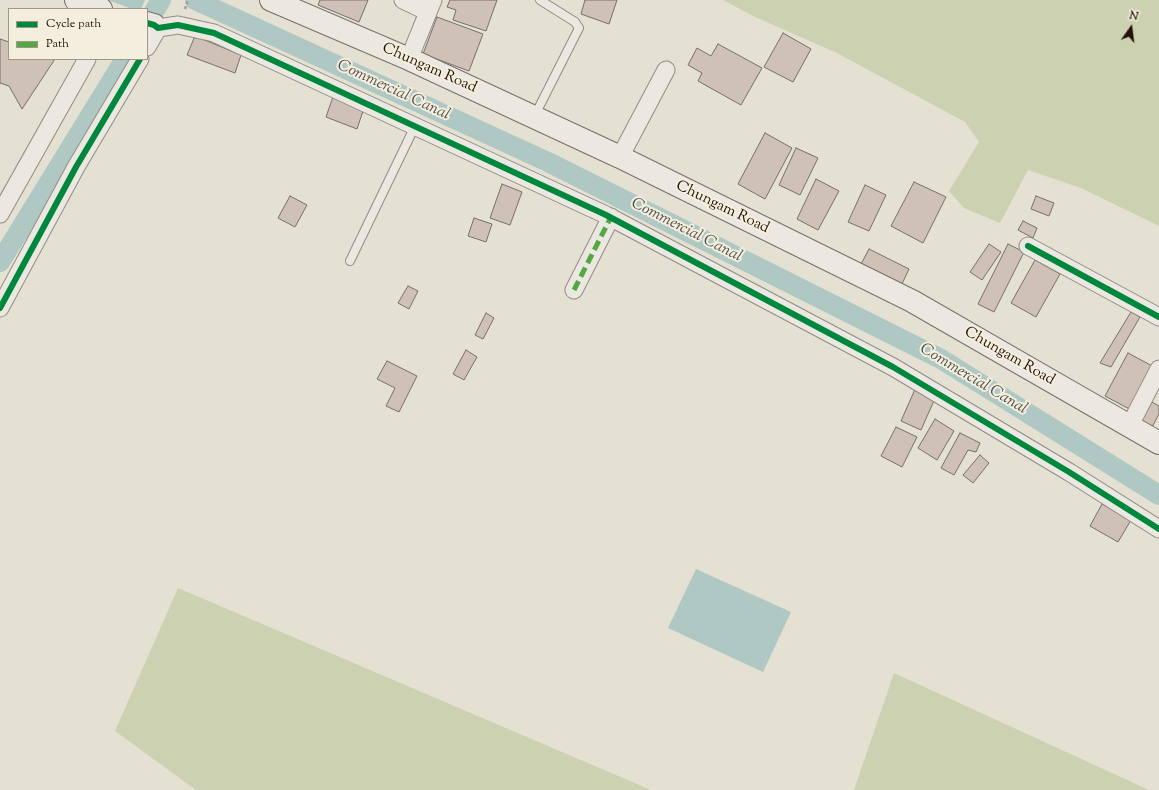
<!DOCTYPE html>
<style>
body{margin:0}
#map{position:relative;width:1159px;height:790px;overflow:hidden;background:#e4e0d2;font-family:"Sorts Mill Goudy",serif}
canvas{display:block}
.legend{position:absolute;left:8px;top:8px;width:140px;height:52px;box-sizing:border-box;background:#f3eedd;border:1px solid #a19687;margin:0;padding:5px 7px;list-style:none;font-size:12px;color:#251107}
.legend li{display:flex;align-items:center;gap:8px;height:20px}
.legend b{width:20px;border:1px solid #a19687}
.north{position:absolute;left:1111px;top:8px;width:40px;height:40px;-webkit-text-stroke:3px #f3eedd;paint-order:stroke;rotate:14deg;font-size:11px;font-weight:700;line-height:16px;text-align:center;color:#251107}
.north::after{content:'';display:block;margin:auto;width:14px;height:18px;background:#251107;clip-path:polygon(50% 0,100% 100%,50% 72%,0 100%)}
</style>
<div id="map">
<canvas width="1159" height="790"></canvas>
<ul class="legend">
<li><b style="height:5px;background:#00873e"></b>Cycle path</li>
<li><b style="height:5px;background:#53a841"></b>Path</li>
</ul>
<div class="north">N</div>
</div>
<script>
const g = document.querySelector('canvas').getContext('2d');
g.lineJoin = 'round';
function paint(path, color) { g.fillStyle = color; g.fill(path, 'evenodd'); }
const poly = rows => new Path2D(rows.map(r => 'M' + r).join(''));
function trace(path, color, width, dash) { g.strokeStyle = color; g.lineWidth = width; g.lineCap = dash ? 'butt' : 'round'; g.setLineDash(dash || []); g.stroke(path); }
function write(font, color, halo, rows, align = 'center') {
  g.font = font + ' "Sorts Mill Goudy",serif'; g.lineWidth = 4; g.setLineDash([]); g.textBaseline = 'middle'; g.strokeStyle = halo; g.fillStyle = color; for (const [text, x, y, turn = 0] of rows) {
    g.save(); g.translate(x, y); g.rotate((+turn || 0) * Math.PI / 180); g.textAlign = isNaN(turn) ? turn : align; if (halo) g.strokeText(text, 0, 0); g.fillText(text, 0, 0); g.restore();
  }
}
paint(poly([
 [723,0,1159,0,1159,226,1081,188,1028,170,1000,223,964,208,949,191,979,142,965,122,837,53,753,16],
 [178,588,651,790,196,790,115,731],
 [894,673,1149,790,854,790]
]), '#ccd1b1');
paint(poly([
 [108,0,145,0,141,9,132,9],
 [696,569,791,612,763,672,668,628]
]), '#b0c8c3');
trace(poly([
 [195,0,548,162,941,359,1159,495],
 [147,23,161,0],
 [0,262,125,59]
]), '#b0c8c3', 20);
const building = poly([
 [320,0,368,0,359,22,318,5,320,0],
 [450,0,497,0,486,31,453,20,456,10,447,7,450,0],
 [585,0,617,0,609,24,581,14,585,0],
 [437,17,483,34,469,71,423,54,437,17],
 [783,33,811,49,793,82,764,67,783,33],
 [195,36,241,55,235,73,187,55,195,36],
 [0,39,9,42,9,59,55,59,22,109,9,86,0,83,0,39],
 [718,44,762,68,741,105,698,81,702,73,688,65,697,48,711,56,718,44],
 [334,94,365,105,357,129,326,117,334,94],
 [765,133,792,148,765,199,738,184,765,133],
 [796,148,818,158,800,195,779,185,796,148],
 [816,179,839,191,818,230,797,219,816,179],
 [914,182,946,197,923,243,891,226,914,182],
 [502,184,522,192,510,225,490,218,502,184],
 [865,185,886,195,869,231,848,222,865,185],
 [290,196,307,205,295,227,278,218,290,196],
 [1036,196,1054,203,1049,216,1031,209,1036,196],
 [474,218,492,224,486,242,468,236,474,218],
 [1023,221,1037,228,1033,238,1018,230,1023,221],
 [989,244,1001,252,982,280,970,272,989,244],
 [1008,244,1024,252,994,312,978,304,1008,244],
 [869,249,909,269,900,288,859,268,869,249],
 [1035,260,1060,274,1036,317,1011,303,1035,260],
 [408,286,418,291,409,309,398,303,408,286],
 [1131,312,1140,317,1111,367,1100,363,1131,312],
 [486,313,494,318,483,339,475,335,486,313],
 [466,350,477,357,464,380,453,374,466,350],
 [1128,353,1158,369,1135,412,1105,396,1128,353],
 [387,361,417,376,399,412,386,406,395,388,377,379,387,361],
 [916,387,936,396,921,430,901,421,916,387],
 [1148,400,1159,406,1159,414,1152,427,1138,419,1148,400],
 [935,419,954,431,937,460,918,448,935,419],
 [896,427,917,437,902,467,881,456,896,427],
 [960,433,980,443,976,452,968,450,954,475,941,468,960,433],
 [980,455,989,463,973,483,963,475,980,455],
 [1102,504,1131,520,1118,542,1090,526,1102,504]
]);
paint(building, '#cfc1b6');
trace(building, '#757068', 1);
const lane = poly([
 [534,117,579,28,575,22,540,0],
 [350,261,415,126]
]);
const street = poly([
 [403,0,428,12],
 [154,25,158,28,178,25,214,33,606,215,893,367,1069,472,1159,529],
 [147,47,158,28],
 [409,59,433,0],
 [620,157,666,70],
 [0,214,87,59],
 [1028,246,1159,317],
 [574,290,611,217],
 [0,308,76,167,140,59],
 [1130,425,1159,369]
]);
const secondary = poly([
 [76,0,101,9],
 [271,0,409,59,620,157,912,301,1159,443],
 [147,23,154,25]
]);
trace(lane, '#918c83', 10);
trace(street, '#918c83', 19);
trace(secondary, '#757068', 24);
trace(poly([
 [185,9,188,0]
]), '#a4a099', 2.5, [3, 2]);
trace(lane, '#ebe8e1', 8);
trace(street, '#ebe8e1', 17);
trace(secondary, '#ebe8e1', 22);
trace(poly([
 [574,290,611,217]
]), '#53a841', 5, [10, 5]);
trace(poly([
 [147,23,154,25,158,28,178,25,214,33,606,215,893,367,1069,472,1159,529],
 [1028,246,1159,317],
 [0,308,76,167,140,59]
]), '#00873e', 6);
write('15px', '#251107', '#f3eedd', [
 ["Chungam Road",429,69,24],
 ["Chungam Road",722,208,26],
 ["Chungam Road",1009,357,30]
]);
write('italic 16px', '#4e4d47', '#f3eedd', [
 ["Commercial Canal",393,91,25],
 ["Commercial Canal",686,231,27],
 ["Commercial Canal",973,380,31]
]);
</script>
